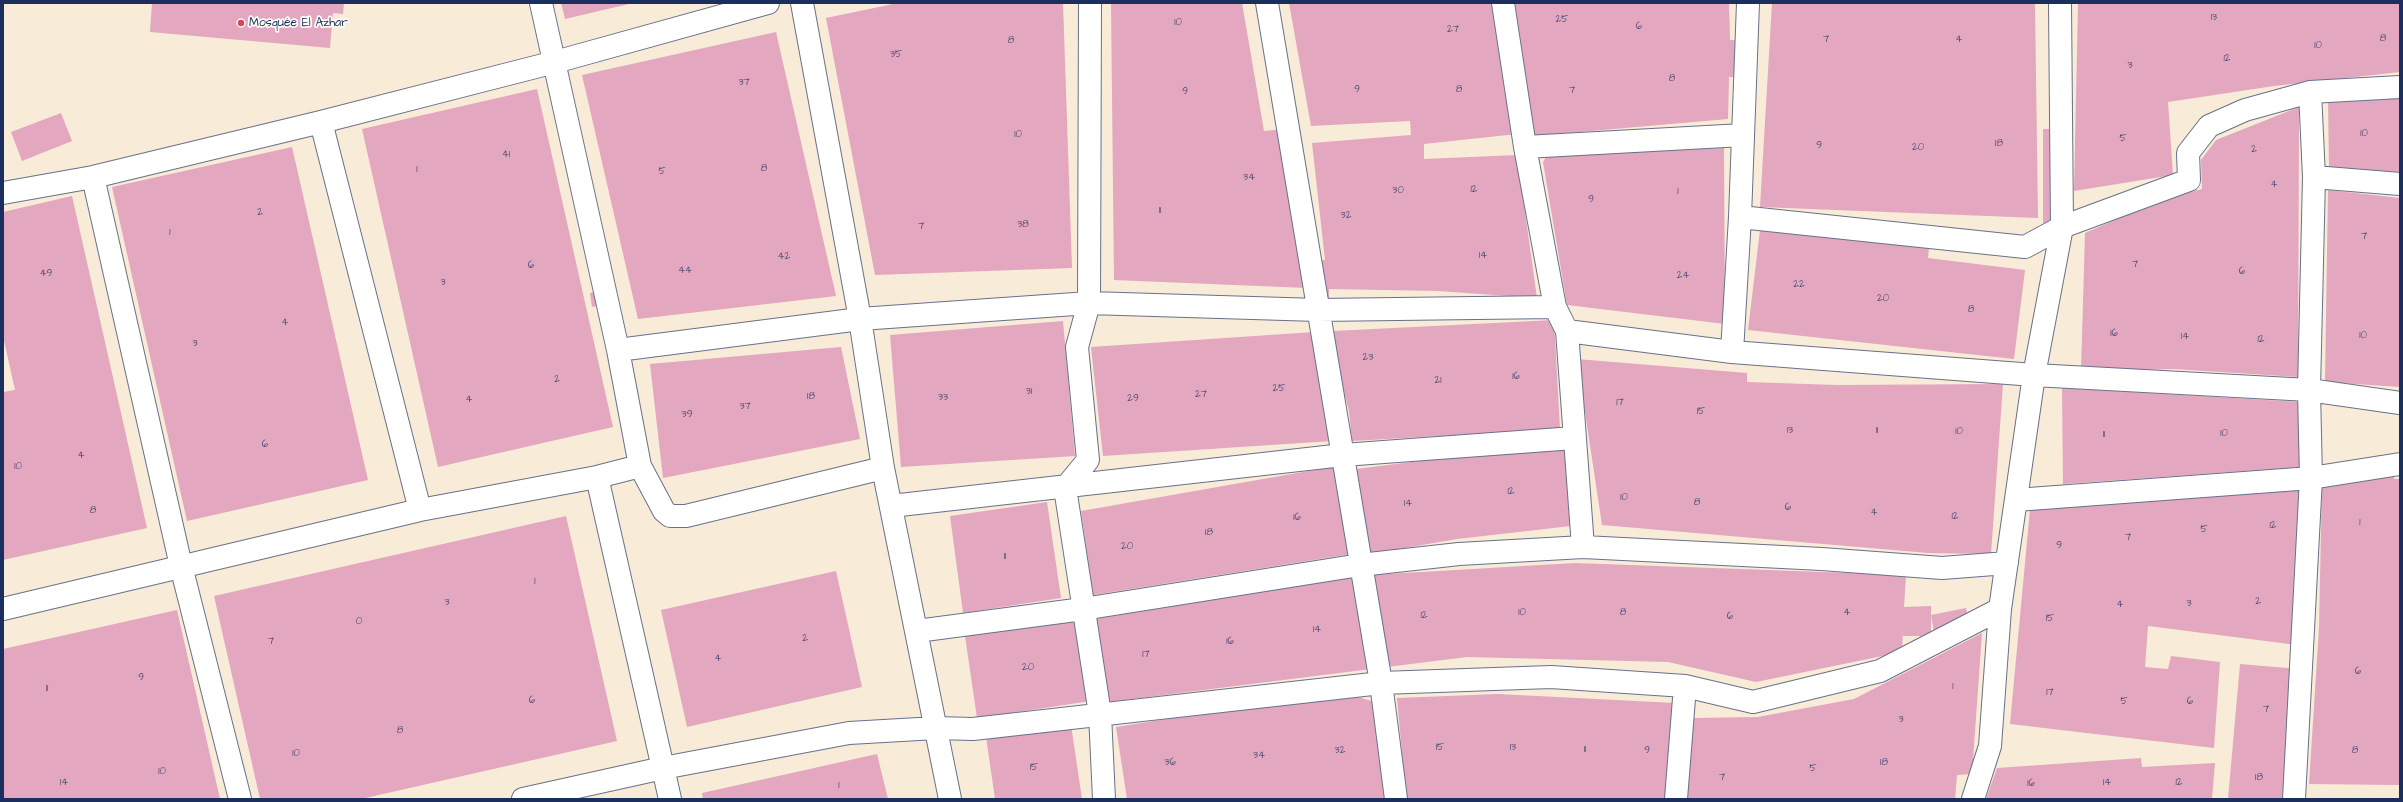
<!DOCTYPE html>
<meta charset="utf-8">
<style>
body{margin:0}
#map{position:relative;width:2403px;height:802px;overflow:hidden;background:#f8ebd8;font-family:"Architects Daughter",sans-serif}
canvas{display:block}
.frame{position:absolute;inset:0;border:4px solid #1b2f5e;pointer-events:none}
</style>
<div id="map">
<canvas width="2403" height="802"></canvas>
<div class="frame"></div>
</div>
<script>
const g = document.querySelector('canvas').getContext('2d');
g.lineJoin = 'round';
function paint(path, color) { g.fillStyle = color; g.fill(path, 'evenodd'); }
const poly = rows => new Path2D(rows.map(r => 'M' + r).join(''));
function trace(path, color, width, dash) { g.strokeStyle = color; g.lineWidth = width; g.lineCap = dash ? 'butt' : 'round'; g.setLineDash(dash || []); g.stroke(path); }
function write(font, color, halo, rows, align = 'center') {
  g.font = font + ' "Architects Daughter",sans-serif'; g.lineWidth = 3.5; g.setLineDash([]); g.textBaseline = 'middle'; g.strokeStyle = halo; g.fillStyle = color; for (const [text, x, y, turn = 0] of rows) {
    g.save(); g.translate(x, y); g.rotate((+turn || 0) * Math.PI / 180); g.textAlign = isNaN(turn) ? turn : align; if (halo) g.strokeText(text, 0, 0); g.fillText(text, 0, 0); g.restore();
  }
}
paint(poly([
 [152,3,344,3,343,14,333,13,330,48,150,32],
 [561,3,629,3,629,4,565,19],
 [898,3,1063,3,1072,268,875,275,826,18],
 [1111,3,1242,3,1264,131,1284,129,1307,288,1114,280],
 [1289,3,1495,3,1517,134,1424,144,1424,159,1517,155,1537,298,1438,291,1329,289,1329,298,1310,298,1309,261,1325,260,1312,143,1411,135,1410,121,1311,126],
 [1514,3,1729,3,1730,40,1755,41,1753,78,1729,77,1728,119,1534,136],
 [1772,3,2035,3,2038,218,1760,207],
 [2078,3,2400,3,2400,72,2274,86,2168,102,2173,175,2074,191],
 [776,32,836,296,638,319,582,75],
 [537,89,613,427,438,467,362,129],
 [2400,96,2400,172,2329,168,2328,100],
 [2299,107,2298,377,2174,369,2081,371,2085,233,2161,200,2202,189,2201,160,2216,140],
 [61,113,72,141,22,161,11,132],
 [2043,129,2055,129,2054,223,2043,223],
 [292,147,368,480,187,521,112,187],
 [1724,148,1725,324,1567,305,1543,162,1547,155],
 [2328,190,2400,198,2400,387,2325,382],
 [72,196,147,528,3,560,3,392,15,390,3,336,3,212],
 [1760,230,1929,248,1928,258,2025,270,2014,359,1748,330],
 [615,289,617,302,592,307,590,293],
 [1554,320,1560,429,1352,441,1349,411,1342,385,1333,331],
 [1063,321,1075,456,901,467,890,335],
 [1314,332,1332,441,1103,456,1091,347],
 [841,347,860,439,663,478,650,364],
 [1577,359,1747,373,1747,382,1837,385,2003,384,1991,554,1928,553,1602,525],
 [2062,388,2301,402,2302,467,2063,484],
 [1564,448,1571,526,1457,539,1370,554,1356,469,1451,457],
 [1337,466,1351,554,1093,595,1081,511],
 [2394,475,2394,479,2400,479,2400,785,2309,784,2319,628,2322,481],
 [2301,489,2297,645,2148,626,2145,667,2168,669,2171,656,2220,662,2214,748,2010,724,2030,509],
 [1047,502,1061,598,963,613,950,516],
 [566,516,617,741,361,799,260,799,214,596],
 [1575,563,1906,575,1904,607,1931,606,1931,636,1903,636,1903,630,1902,652,1756,682,1668,662,1467,657,1387,667,1370,575],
 [836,571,862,687,687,727,661,610],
 [1354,577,1371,669,1108,702,1095,619],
 [1966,608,1971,631,1935,638,1931,615],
 [177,610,220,799,3,799,3,649],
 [1078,619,1091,701,977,718,965,636],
 [1982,633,1972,774,1957,775,1955,799,1686,799,1688,758,1694,718,1758,717,1854,699],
 [2240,664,2299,669,2287,799,2228,799],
 [1498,694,1675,703,1667,799,1406,799,1397,698],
 [1355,696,1378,703,1386,799,1127,799,1116,727,1217,711],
 [1071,725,1082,799,995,799,986,737],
 [877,754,888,799,703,799,702,793],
 [2141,758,2142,767,2215,763,2212,799,1986,799,1997,768]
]), '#e3a7bf');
const minor = poly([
 [541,3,618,350,640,466,664,511,670,516,686,516,883,468],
 [802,3,860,319,883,468,950,799],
 [1090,3,1089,303,1077,347,1088,460,1065,488,1100,714,1104,799],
 [1267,3,1381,683,1396,799],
 [1503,3,1525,147,1555,307,1567,331,1583,547],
 [321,122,420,510],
 [1525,147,1743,135],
 [93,177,181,566,240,799],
 [2314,177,2400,184],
 [3,193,93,177,321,122,555,62,768,3],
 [1740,217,2025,247,2062,227,2189,180,2188,153,2209,126,2245,110,2310,92,2400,87],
 [1567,331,1732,352,2034,375,2309,390,2400,403],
 [618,350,860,319,1089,303,1318,310,1555,307],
 [1732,352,1740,217,1748,3],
 [597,477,670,799],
 [2016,500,2311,478,2400,464],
 [891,506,1343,455,1574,438],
 [3,609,420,510,597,477,640,466],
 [917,631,1083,609,1360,565,1459,554,1583,547,1822,559,1942,568,2007,563],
 [523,799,663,768,849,733,936,728,973,729,1381,683,1551,677,1685,686,1753,702,1880,671,2000,609],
 [1676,799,1685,686],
 [1973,799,1990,746,2000,609,2034,375,2062,227,2060,3],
 [2294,799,2311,478,2309,390,2314,177,2310,92]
]);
trace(minor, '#687189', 24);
trace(minor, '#fff', 22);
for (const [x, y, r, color] of [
 [241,23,4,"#d1495b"]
]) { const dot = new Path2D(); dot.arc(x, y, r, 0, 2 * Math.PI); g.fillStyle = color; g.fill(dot); trace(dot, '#fdfcf7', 1.5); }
write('10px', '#4d4d76', null, [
 ["13",2214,18],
 ["25",1562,20],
 ["10",1178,23],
 ["6",1639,27],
 ["27",1453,30],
 ["8",2383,39],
 ["7",1826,40],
 ["4",1959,40],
 ["8",1011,41],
 ["10",2318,46],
 ["35",896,55],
 ["12",2227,59],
 ["3",2130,66],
 ["8",1672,79],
 ["37",744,83],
 ["9",1357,90],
 ["8",1459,90],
 ["7",1572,91],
 ["9",1185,92],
 ["10",2364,134],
 ["10",1018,135],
 ["5",2123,139],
 ["18",1999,144],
 ["9",1819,146],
 ["20",1918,148],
 ["2",2254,150],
 ["41",506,155],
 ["8",764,169],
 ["1",417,170],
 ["5",662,172],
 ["34",1249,178],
 ["4",2274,185],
 ["12",1474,190],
 ["30",1398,191],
 ["1",1678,192],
 ["9",1591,200],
 ["11",1160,211],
 ["2",260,213],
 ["32",1346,216],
 ["38",1023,225],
 ["7",921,227],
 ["1",170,233],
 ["7",2364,237],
 ["14",1483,256],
 ["42",784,257],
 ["7",2135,265],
 ["6",531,266],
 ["44",685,271],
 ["6",2242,272],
 ["49",46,274],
 ["24",1683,276],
 ["3",443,283],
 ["22",1799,285],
 ["20",1883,299],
 ["8",1971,310],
 ["4",285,323],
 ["16",2114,334],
 ["10",2363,336],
 ["14",2185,337],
 ["12",2261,340],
 ["3",195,344],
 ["23",1368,358],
 ["16",1516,377],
 ["2",557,380],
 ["21",1438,381],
 ["25",1279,389],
 ["31",1029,392],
 ["27",1201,395],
 ["18",811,397],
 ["33",943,398],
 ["29",1133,399],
 ["4",469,400],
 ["17",1620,403],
 ["37",745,407],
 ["15",1701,412],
 ["39",687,415],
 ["13",1790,431],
 ["11",1877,431],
 ["10",1959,432],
 ["10",2224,434],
 ["11",2104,435],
 ["6",265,445],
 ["4",81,456],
 ["10",18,467],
 ["12",1511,492],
 ["10",1624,498],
 ["8",1697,503],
 ["14",1408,504],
 ["6",1788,508],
 ["8",93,511],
 ["4",1874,513],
 ["12",1955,517],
 ["16",1297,518],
 ["1",2360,523],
 ["12",2273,526],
 ["5",2204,530],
 ["18",1209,533],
 ["7",2128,538],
 ["9",2059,546],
 ["20",1127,547],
 ["11",1005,557],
 ["1",535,582],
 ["2",2258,602],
 ["3",447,603],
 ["3",2189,604],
 ["4",2120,605],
 ["10",1522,613],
 ["8",1623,613],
 ["4",1847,613],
 ["12",1424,616],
 ["6",1730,617],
 ["15",2050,619],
 ["0",359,622],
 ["14",1317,630],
 ["2",805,639],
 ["7",271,642],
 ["16",1230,642],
 ["17",1146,655],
 ["4",718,659],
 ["20",1028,668],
 ["6",2358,672],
 ["9",141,678],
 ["1",1953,687],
 ["11",47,689],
 ["17",2050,693],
 ["6",532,701],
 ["5",2124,702],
 ["6",2190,702],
 ["7",2266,710],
 ["3",1901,720],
 ["8",400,731],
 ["15",1440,748],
 ["13",1513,748],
 ["11",1585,750],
 ["32",1340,751],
 ["9",1647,751],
 ["8",2355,751],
 ["10",296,754],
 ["34",1259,756],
 ["36",1170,763],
 ["18",1884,763],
 ["15",1034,768],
 ["5",1813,769],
 ["10",162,772],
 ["7",1722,778],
 ["18",2259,778],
 ["14",64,783],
 ["14",2107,783],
 ["12",2179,783],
 ["16",2031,784],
 ["1",839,786]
]);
write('12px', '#1b2f5e', '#fdfcf7', [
 ["Mosquée El Azhar",249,23]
], 'left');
</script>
